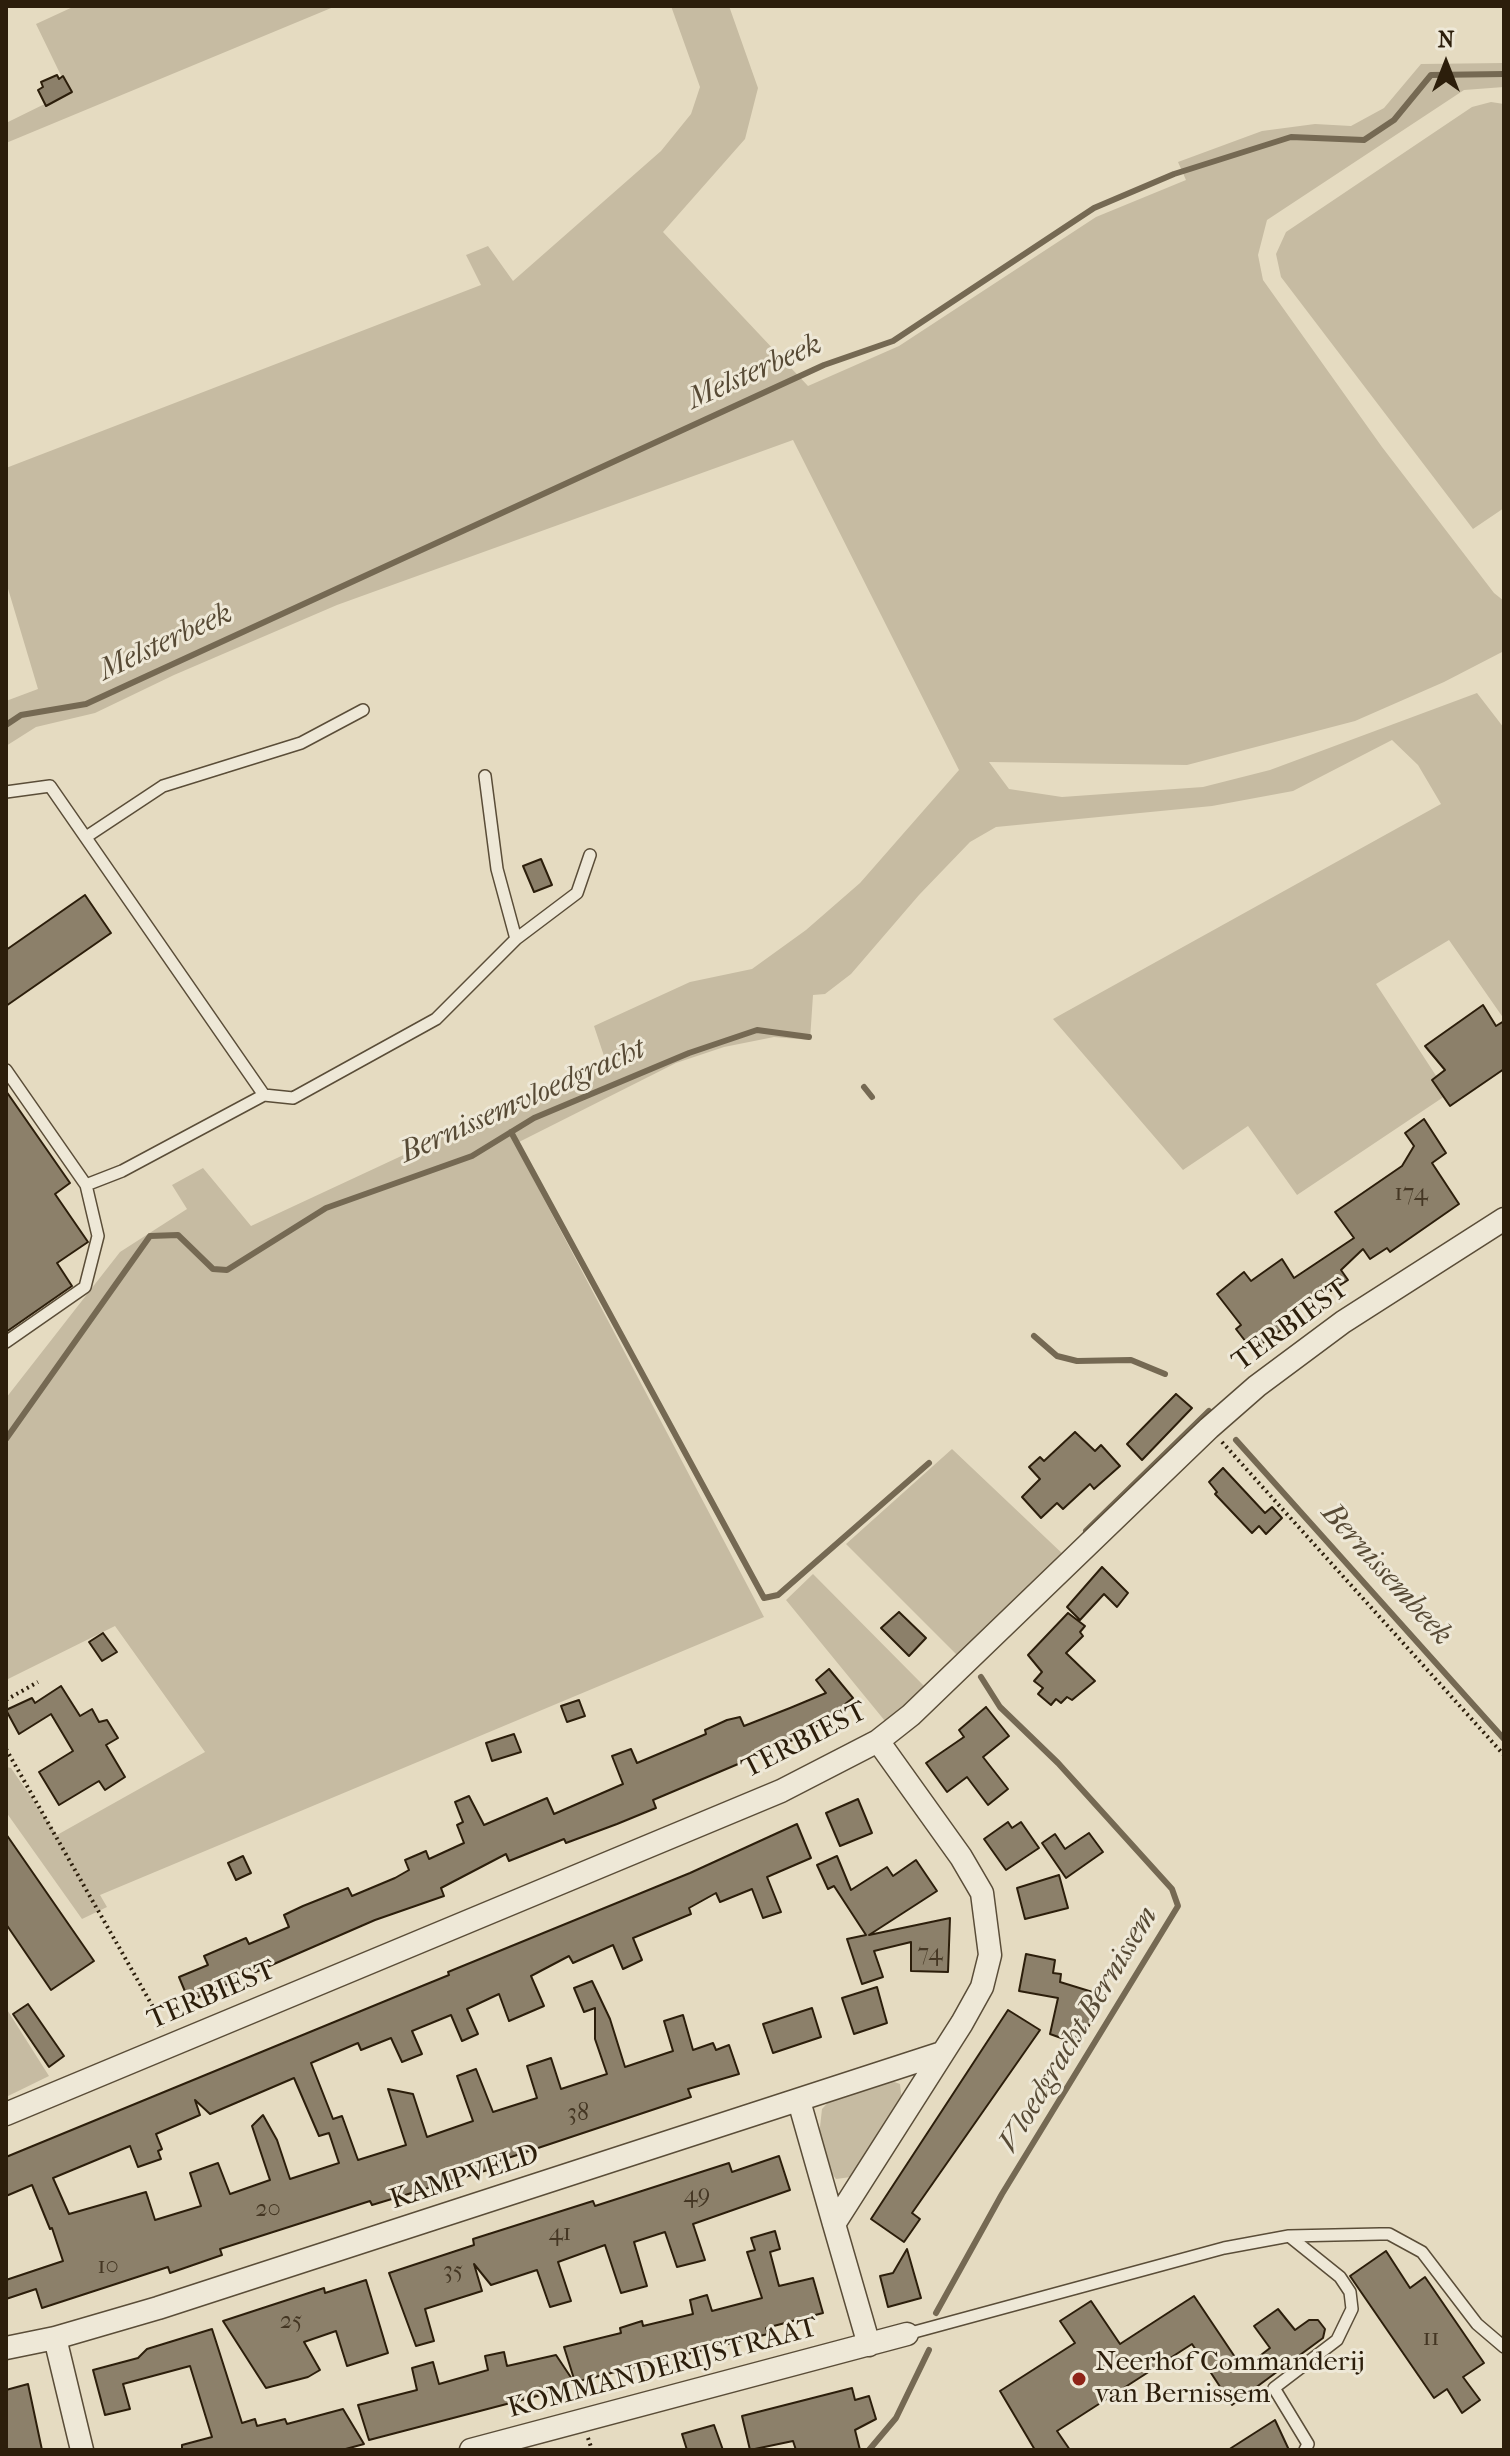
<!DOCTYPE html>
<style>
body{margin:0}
#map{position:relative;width:1510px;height:2456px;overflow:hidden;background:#e5dbc1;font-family:"IM FELL French Canon",serif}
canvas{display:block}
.frame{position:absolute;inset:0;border:8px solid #2c1e0b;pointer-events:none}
.north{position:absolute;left:1406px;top:24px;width:80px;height:80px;-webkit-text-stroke:6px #eee8d7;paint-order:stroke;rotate:0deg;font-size:22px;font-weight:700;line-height:32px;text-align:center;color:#2c1e0b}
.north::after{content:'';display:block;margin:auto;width:28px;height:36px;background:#2c1e0b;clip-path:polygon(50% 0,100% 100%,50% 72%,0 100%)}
</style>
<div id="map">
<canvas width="1510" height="2456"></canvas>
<div class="frame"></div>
<div class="north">N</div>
</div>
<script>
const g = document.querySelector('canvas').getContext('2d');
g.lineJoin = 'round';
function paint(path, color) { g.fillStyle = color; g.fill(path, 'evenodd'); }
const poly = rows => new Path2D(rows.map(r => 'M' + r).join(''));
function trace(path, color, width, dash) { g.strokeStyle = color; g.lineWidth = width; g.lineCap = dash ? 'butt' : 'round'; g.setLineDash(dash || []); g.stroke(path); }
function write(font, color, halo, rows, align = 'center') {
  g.font = font + ' "IM FELL French Canon",serif'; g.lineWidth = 6; g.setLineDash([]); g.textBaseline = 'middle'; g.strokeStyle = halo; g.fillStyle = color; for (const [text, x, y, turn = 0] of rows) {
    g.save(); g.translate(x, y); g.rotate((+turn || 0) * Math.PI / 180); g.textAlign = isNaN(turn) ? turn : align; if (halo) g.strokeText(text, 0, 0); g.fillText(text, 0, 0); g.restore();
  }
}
paint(poly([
 [75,6,336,6,6,143,6,123,69,92,36,24],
 [671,6,729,6,758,88,745,139,663,232,808,386,899,346,1096,217,1186,180,1178,162,1262,131,1315,124,1351,126,1384,108,1421,64,1504,63,1504,87,1464,90,1267,220,1258,255,1263,280,1382,447,1494,593,1504,601,1504,651,1444,682,1355,721,1187,765,989,762,1009,789,1062,797,1203,787,1270,770,1477,693,1504,728,1504,1019,1449,940,1376,984,1448,1094,1297,1195,1248,1126,1183,1170,1053,1019,1441,804,1418,765,1392,740,1293,791,1212,806,996,827,970,842,919,895,851,974,825,994,813,995,810,1040,774,1037,724,1047,676,1063,515,1144,764,1617,100,1895,107,1907,82,1919,6,1812,6,1767,11,1768,57,1835,205,1752,115,1626,6,1680,6,1398,120,1252,187,1209,172,1185,203,1168,251,1226,498,1111,607,1065,594,1026,690,982,752,969,806,930,860,883,959,770,793,440,337,605,174,675,95,713,36,727,6,746,6,701,38,689,6,582,6,468,481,285,466,255,488,246,513,281,661,151,691,114,700,87],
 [1491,102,1504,104,1504,508,1473,529,1281,277,1276,254,1286,232,1472,107],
 [952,1449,1066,1557,962,1660,846,1544],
 [813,1574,927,1689,885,1721,786,1600],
 [6,2008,49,2076,6,2097],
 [889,2080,900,2084,902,2101,851,2177,836,2179,829,2170,819,2136,822,2109,832,2098]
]), '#c6bba2');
trace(poly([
 [6,725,21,715,86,704,824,365,893,341,1094,208,1174,174,1291,137,1364,140,1394,120,1431,75,1504,74],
 [864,1087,872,1097],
 [511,1132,764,1598,778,1595,929,1463],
 [1034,1336,1057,1356,1077,1361,1131,1360,1165,1374],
 [6,1439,150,1236,178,1235,213,1269,227,1270,326,1208,472,1156,534,1118,689,1053,757,1030,809,1037],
 [1236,1440,1504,1739],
 [1086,1531,1209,1411],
 [936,2313,1002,2194,1178,1906,1172,1889,1058,1763,1000,1707,981,1677],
 [869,2450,896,2418,929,2350]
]), '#756953', 6);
const building = poly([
 [57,75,59,79,63,76,72,92,46,106,38,90,43,87,41,82,57,75],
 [541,859,552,885,534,892,523,866,541,859],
 [85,895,111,933,6,1006,6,950,85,895],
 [1483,1005,1496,1026,1504,1021,1504,1069,1450,1106,1432,1080,1445,1070,1425,1046,1483,1005],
 [6,1091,70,1183,55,1194,88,1242,57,1263,72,1286,6,1332,6,1091],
 [1424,1119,1446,1153,1432,1163,1459,1204,1390,1252,1387,1248,1370,1259,1363,1249,1341,1270,1348,1280,1331,1291,1328,1286,1283,1317,1289,1325,1257,1347,1250,1339,1246,1342,1236,1329,1241,1325,1217,1294,1244,1272,1251,1281,1282,1259,1294,1278,1354,1238,1335,1212,1402,1166,1414,1146,1405,1133,1424,1119],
 [1176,1394,1192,1408,1142,1460,1127,1444,1176,1394],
 [1075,1432,1095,1451,1101,1445,1120,1466,1094,1489,1090,1484,1063,1509,1057,1503,1041,1518,1022,1497,1040,1479,1029,1467,1040,1457,1044,1461,1075,1432],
 [1223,1468,1265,1513,1272,1507,1282,1518,1266,1534,1259,1526,1252,1533,1215,1494,1217,1492,1209,1482,1223,1468],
 [1102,1567,1128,1593,1117,1607,1104,1594,1080,1620,1067,1607,1102,1567],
 [899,1612,926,1638,909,1656,881,1628,899,1612],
 [1068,1613,1085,1626,1080,1632,1083,1636,1066,1653,1095,1681,1072,1700,1067,1697,1061,1703,1056,1699,1051,1705,1038,1694,1043,1688,1034,1681,1042,1672,1028,1655,1068,1613],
 [103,1633,117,1652,102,1661,89,1642,103,1633],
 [829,1669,853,1698,802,1737,755,1753,757,1756,653,1800,656,1808,617,1824,566,1843,564,1839,509,1861,506,1854,441,1888,444,1896,375,1920,189,2001,179,1977,208,1965,204,1956,246,1938,249,1944,289,1927,284,1915,303,1906,348,1888,352,1896,395,1878,409,1870,405,1860,426,1851,429,1859,464,1843,457,1825,463,1822,455,1802,469,1796,484,1825,547,1798,554,1814,623,1784,612,1756,631,1749,637,1763,706,1734,705,1730,727,1720,740,1717,744,1726,790,1708,826,1693,816,1680,829,1669],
 [61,1686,80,1716,92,1709,99,1722,107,1720,118,1738,106,1745,125,1777,105,1790,99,1781,59,1805,39,1772,73,1751,51,1714,19,1734,6,1710,32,1698,35,1703,61,1686],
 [579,1700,585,1716,567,1722,561,1706,579,1700],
 [986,1707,1009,1736,983,1757,1008,1789,988,1805,967,1777,947,1792,926,1763,964,1737,959,1730,986,1707],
 [514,1734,521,1752,492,1761,486,1743,514,1734],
 [858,1799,872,1833,840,1846,826,1813,858,1799],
 [1008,1822,1012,1828,1021,1822,1039,1848,1006,1870,984,1839,1008,1822],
 [797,1824,811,1858,767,1877,781,1912,763,1918,752,1889,720,1902,716,1893,689,1908,691,1914,633,1938,642,1960,623,1969,613,1945,573,1963,569,1956,531,1976,544,2006,509,2021,499,1994,467,2009,478,2034,462,2041,451,2015,412,2031,422,2054,402,2062,391,2038,361,2050,358,2043,311,2063,333,2119,342,2116,358,2160,406,2145,388,2089,413,2094,427,2137,473,2121,457,2076,476,2069,493,2112,537,2098,527,2066,551,2058,561,2089,607,2074,595,2039,595,2008,584,2012,574,1988,592,1981,610,2019,625,2067,673,2051,664,2021,683,2015,693,2050,713,2043,716,2050,729,2045,739,2074,688,2089,691,2097,490,2164,491,2169,372,2205,370,2201,220,2249,222,2255,170,2273,168,2267,42,2308,36,2289,6,2299,6,2280,63,2261,52,2228,50,2229,32,2185,6,2196,6,2157,395,1997,449,1975,448,1972,690,1873,797,1824],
 [294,2078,319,2136,329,2133,339,2163,290,2179,277,2140,263,2115,252,2126,270,2180,230,2194,218,2163,190,2173,201,2206,155,2220,146,2192,69,2214,53,2178,130,2146,138,2167,161,2159,158,2151,162,2149,156,2134,200,2115,195,2100,210,2114,294,2078],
 [1089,1833,1103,1852,1066,1878,1042,1843,1055,1834,1065,1849,1089,1833],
 [6,1834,94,1961,51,1990,6,1924,6,1834],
 [243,1856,251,1873,236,1880,228,1863,243,1856],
 [837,1856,851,1890,887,1867,893,1876,916,1860,937,1891,869,1935,950,1918,948,1972,911,1971,911,1942,874,1951,883,1977,862,1984,847,1939,866,1935,834,1886,828,1889,817,1865,837,1856],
 [1059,1875,1068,1908,1025,1919,1017,1888,1059,1875],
 [1026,1954,1055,1960,1053,1973,1061,1974,1060,1982,1099,1994,1089,2026,1084,2024,1075,2043,1050,2034,1058,1998,1019,1991,1026,1954],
 [877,1987,887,2023,854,2034,842,1998,877,1987],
 [28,2004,64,2056,49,2067,13,2014,28,2004],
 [812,2008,821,2037,773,2053,763,2024,812,2008],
 [1008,2010,1040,2030,912,2213,920,2219,904,2242,871,2219,1008,2010],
 [779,2156,790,2190,693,2224,705,2260,677,2267,665,2232,634,2242,647,2286,621,2293,605,2245,558,2262,571,2301,550,2307,537,2270,491,2285,474,2264,482,2291,425,2309,434,2341,416,2346,389,2273,474,2245,473,2239,593,2201,595,2206,729,2163,732,2172,779,2156],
 [775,2231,780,2249,770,2252,779,2286,813,2278,823,2313,766,2328,768,2334,575,2382,564,2347,621,2333,620,2328,642,2321,643,2326,693,2314,690,2300,707,2295,712,2311,762,2298,747,2252,755,2250,751,2238,775,2231],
 [907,2249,921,2298,888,2307,880,2276,893,2273,907,2249],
 [1386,2251,1410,2288,1425,2277,1484,2363,1463,2377,1480,2400,1462,2413,1447,2389,1434,2398,1350,2276,1386,2251],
 [366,2280,388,2353,347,2366,336,2331,304,2342,320,2370,308,2377,266,2388,223,2321,324,2288,325,2293,366,2280],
 [1194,2296,1243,2369,1270,2348,1254,2326,1278,2309,1295,2330,1309,2320,1318,2320,1325,2329,1323,2338,1232,2405,1192,2344,1057,2431,1070,2450,1035,2450,1000,2391,1075,2343,1060,2321,1091,2301,1120,2344,1194,2296],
 [212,2329,242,2423,255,2419,257,2426,285,2419,287,2424,343,2409,364,2444,342,2450,182,2450,182,2445,212,2437,190,2366,123,2384,130,2409,105,2415,93,2370,138,2358,147,2349,212,2329],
 [504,2352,507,2366,556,2355,574,2382,563,2385,564,2389,369,2440,358,2405,417,2390,412,2368,433,2362,439,2384,488,2370,485,2356,504,2352],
 [28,2384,42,2450,6,2450,6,2390,28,2384],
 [852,2388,855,2400,869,2396,876,2419,855,2430,860,2450,796,2450,793,2441,750,2450,742,2416,852,2388],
 [1275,2420,1289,2450,1228,2450,1275,2420],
 [714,2425,723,2450,687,2450,682,2434,714,2425]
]);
paint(building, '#8c806a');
trace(building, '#2c1e0b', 2);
const lane = poly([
 [485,776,497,869,516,939],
 [6,792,50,786,264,1095,293,1098,436,1019,516,939,577,893,590,855],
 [86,837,163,786,301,743,363,710],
 [6,1070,86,1185,98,1236,85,1287,6,1342],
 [86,1185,122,1171,264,1095],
 [1289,2236,1340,2277,1350,2292,1352,2309,1337,2340,1274,2388,1308,2444,1305,2450],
 [907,2334,1224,2248,1289,2236,1380,2234,1389,2234,1422,2252,1477,2324,1504,2347]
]);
const street = poly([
 [799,2101,834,2224],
 [6,2114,781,1791,878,1741,911,1715,1209,1428,1257,1386,1343,1322,1504,1219],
 [55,2338,82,2450],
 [869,2345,834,2224,962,2023,982,1987,990,1955,982,1893,961,1857,878,1741],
 [6,2348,55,2338,158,2308,939,2054],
 [471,2450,907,2334]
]);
trace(lane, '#5a4d38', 14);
trace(street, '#5a4d38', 25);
trace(poly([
 [1222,1442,1504,1755],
 [6,1700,38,1682],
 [6,1749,165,2028],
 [588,2438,592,2450]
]), '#2c1e0b', 4, [2, 4]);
trace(lane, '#eee8d7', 11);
trace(street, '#eee8d7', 22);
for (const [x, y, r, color] of [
 [1079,2379,8,"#8f2418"]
]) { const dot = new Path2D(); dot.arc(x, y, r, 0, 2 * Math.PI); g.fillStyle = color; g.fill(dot); trace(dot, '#eee8d7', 3); }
write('24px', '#443623', null, [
 ["174",1411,1194],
 ["74",930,1954],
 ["38",578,2114],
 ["49",697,2196],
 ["20",268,2210],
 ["41",560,2234],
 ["10",108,2267],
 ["35",453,2272],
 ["25",291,2322],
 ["11",1431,2339]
]);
write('28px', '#2c1e0b', '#eee8d7', [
 ["TERBIEST",1291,1326,-36],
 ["TERBIEST",805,1741,-27],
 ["TERBIEST",212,1996,-23],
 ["KAMPVELD",465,2178,-18],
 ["KOMMANDERIJSTRAAT",663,2369,-15]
]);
write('28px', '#2c1e0b', '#eee8d7', [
 ["Neerhof Commanderij",1095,2363],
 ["van Bernissem",1095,2395]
], 'left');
write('italic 30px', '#574a35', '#eee8d7', [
 ["Melsterbeek",755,373,-24],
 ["Melsterbeek",166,643,-25],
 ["Bernissemvloedgracht",523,1102,-24],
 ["Bernissembeek",1386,1575,48],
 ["Vloedgracht Bernissem",1079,2030,-59]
]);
</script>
